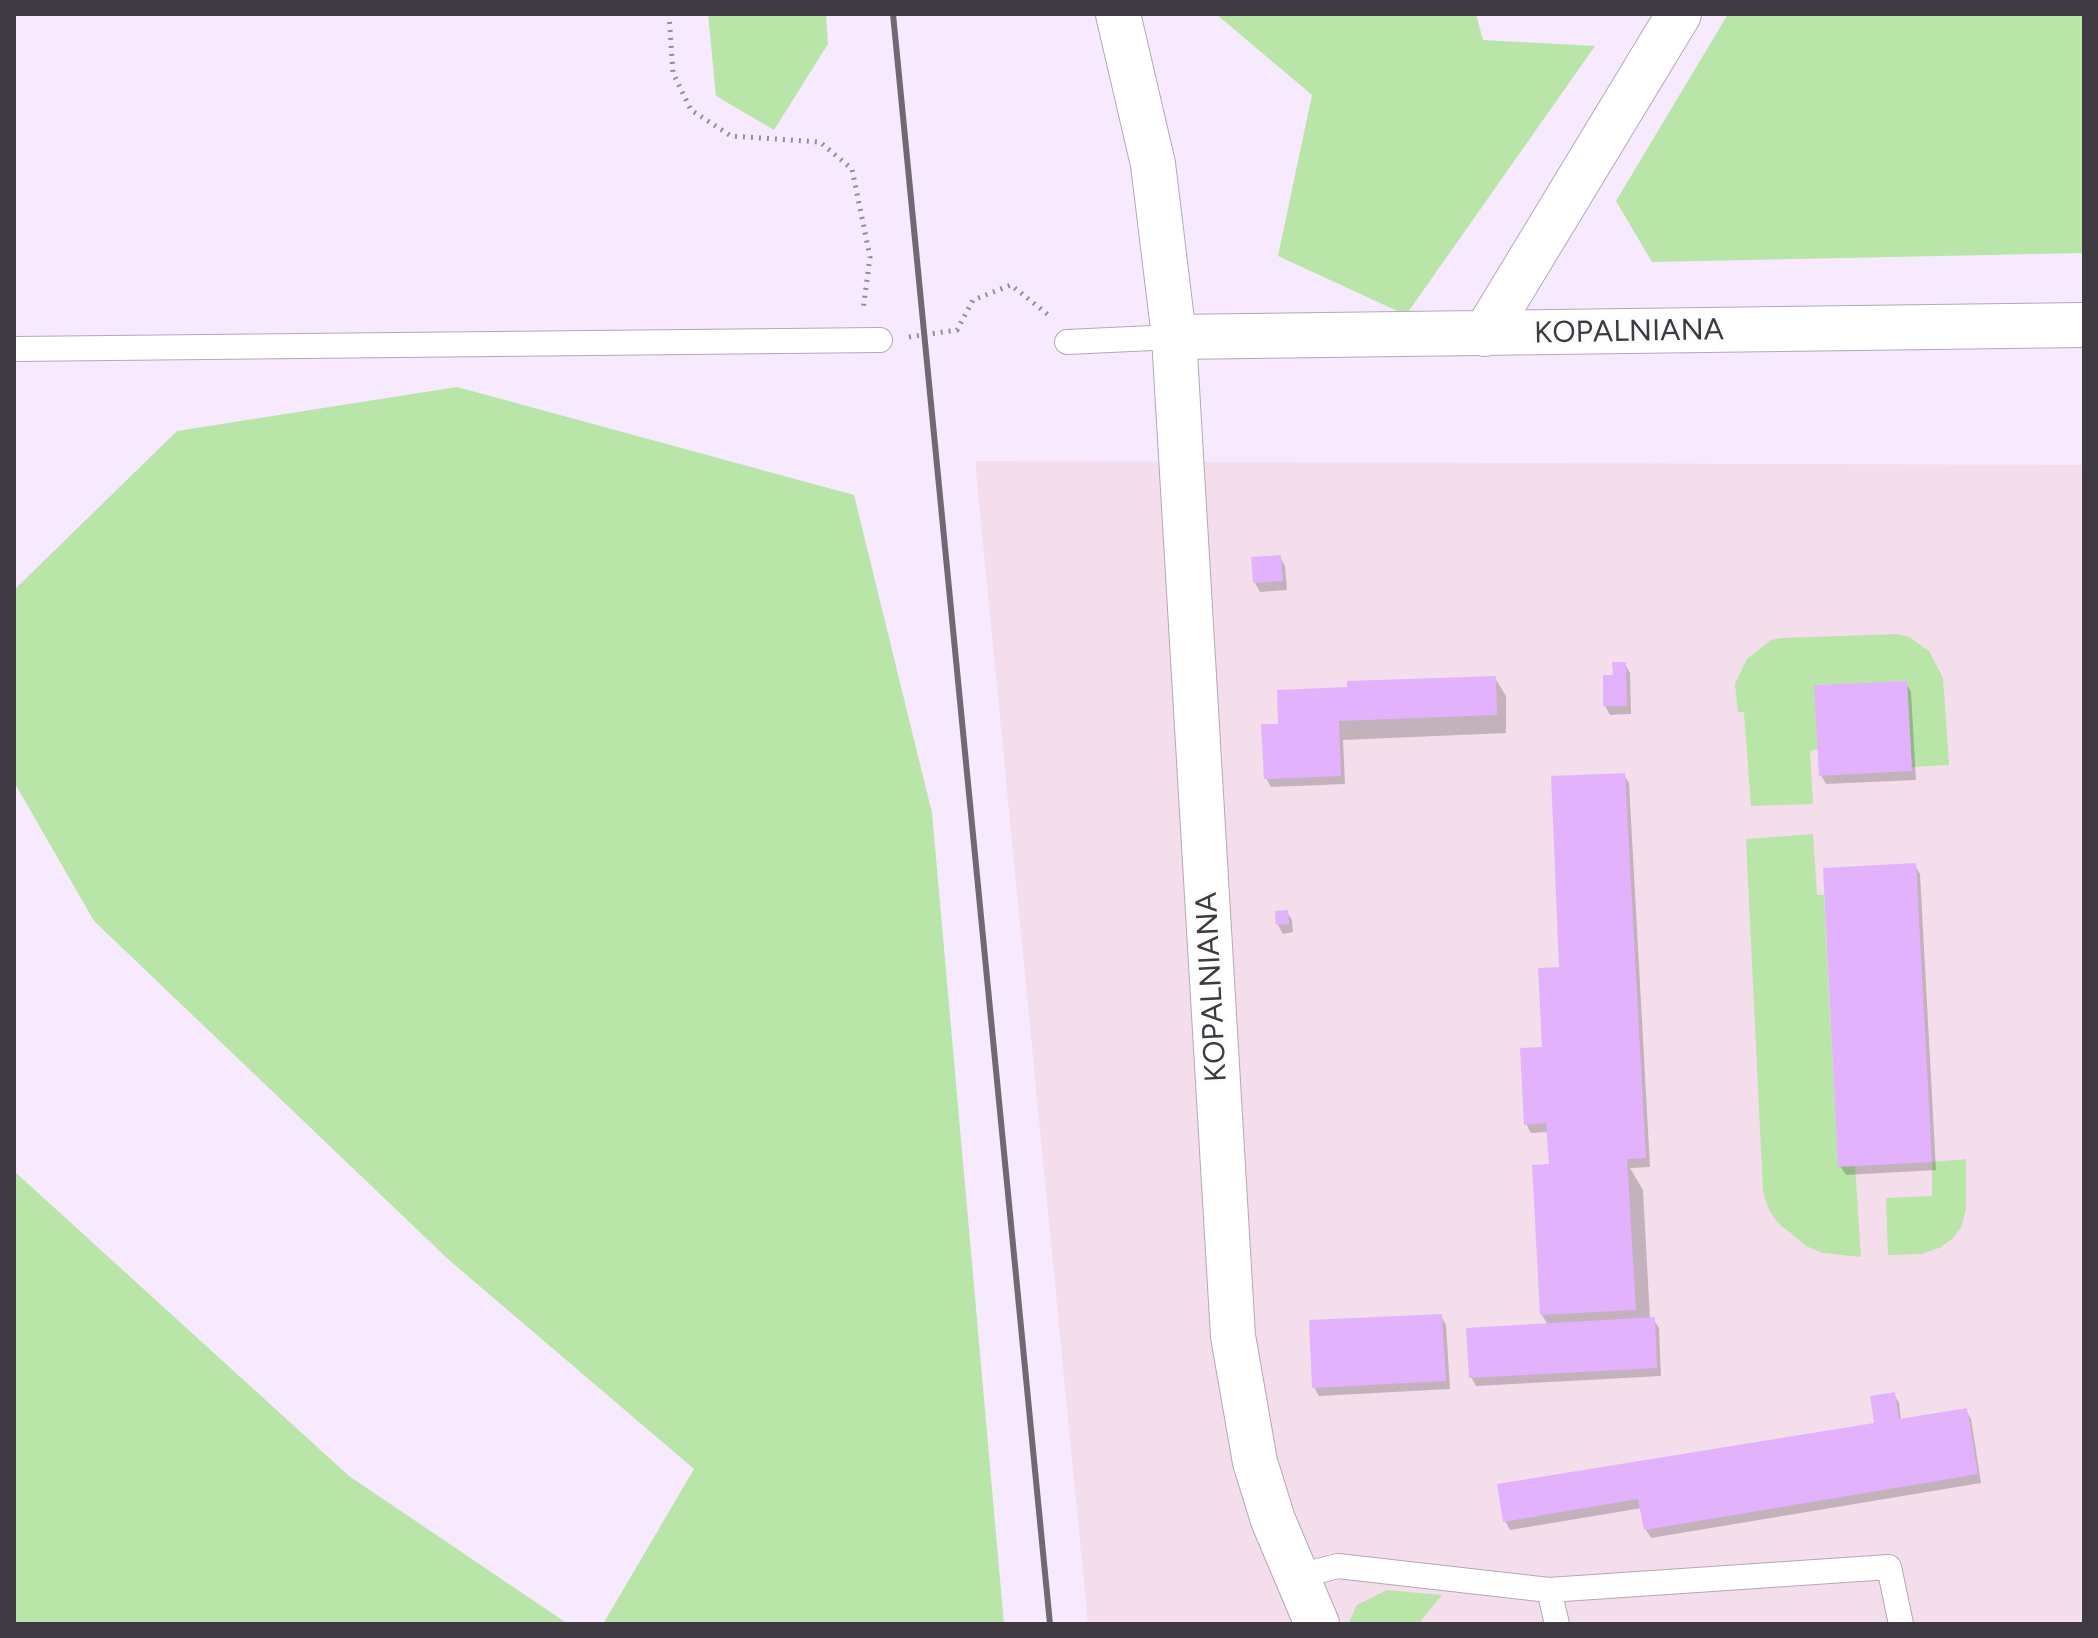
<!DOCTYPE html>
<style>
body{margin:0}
#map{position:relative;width:2098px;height:1638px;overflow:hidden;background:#f7eafe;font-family:Figtree,sans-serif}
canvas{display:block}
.frame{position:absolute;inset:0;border:16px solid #3f3a41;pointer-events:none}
</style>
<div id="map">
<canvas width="2098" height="1638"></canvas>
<div class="frame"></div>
</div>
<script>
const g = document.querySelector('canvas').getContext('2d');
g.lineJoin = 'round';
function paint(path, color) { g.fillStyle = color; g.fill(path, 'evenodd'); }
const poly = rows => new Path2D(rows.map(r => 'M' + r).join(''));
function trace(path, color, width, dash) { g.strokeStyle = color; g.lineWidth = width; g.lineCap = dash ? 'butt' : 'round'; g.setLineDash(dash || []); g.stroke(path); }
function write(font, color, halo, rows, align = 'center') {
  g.font = font + ' Figtree,sans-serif'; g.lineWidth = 8; g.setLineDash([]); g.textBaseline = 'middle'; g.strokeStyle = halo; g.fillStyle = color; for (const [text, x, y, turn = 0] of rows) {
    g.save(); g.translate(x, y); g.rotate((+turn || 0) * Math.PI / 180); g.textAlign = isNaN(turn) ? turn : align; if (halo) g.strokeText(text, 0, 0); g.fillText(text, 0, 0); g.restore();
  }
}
paint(poly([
 [975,461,2084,465,2084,1624,1088,1624]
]), '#f4deec');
paint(poly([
 [708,14,826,14,828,44,774,130,716,96],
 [1216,14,1476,14,1483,40,1595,46,1406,315,1278,256,1312,95],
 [1728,14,2084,14,2084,253,1652,262,1616,201],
 [457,387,854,495,932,813,1004,1624,603,1624,694,1469,449,1260,94,921,14,782,14,590,177,431],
 [1897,634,1909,637,1929,651,1943,678,1949,765,1912,767,1907,681,1815,685,1818,749,1810,751,1813,804,1751,806,1744,712,1738,712,1735,684,1747,659,1771,640,1783,638],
 [1813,834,1817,895,1824,895,1838,1166,1855,1166,1861,1257,1823,1253,1806,1246,1778,1223,1769,1210,1763,1192,1746,839],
 [1966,1159,1966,1208,1962,1226,1952,1239,1939,1248,1921,1254,1888,1255,1886,1198,1932,1196,1932,1162],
 [14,1171,349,1476,568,1624,14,1624],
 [1387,1590,1442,1595,1418,1624,1348,1624,1357,1605]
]), '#b9e5a8');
paint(poly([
 [1280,557,1285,566,1287,590,1260,592,1255,583],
 [1625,664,1630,673,1631,714,1610,715,1605,706],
 [1495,678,1506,696,1506,733,1343,740,1345,784,1271,787,1266,778,1280,726],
 [1906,683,1911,692,1916,780,1826,784,1821,775],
 [1624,775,1629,783,1650,1167,1630,1168,1643,1190,1650,1319,1653,1319,1659,1328,1661,1376,1476,1386,1471,1377,1548,1325,1542,1315,1551,1166,1549,1132,1531,1133,1526,1124,1562,969],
 [1915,866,1920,874,1936,1170,1846,1175,1840,1166],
 [1287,912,1292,920,1293,932,1283,934,1278,925],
 [1441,1316,1446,1325,1450,1389,1319,1396,1314,1387],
 [1894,1394,1899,1403,1901,1421,1966,1411,1971,1419,1981,1483,1651,1538,1646,1530,1642,1508,1510,1530,1505,1521,1876,1425]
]), '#0003');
paint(poly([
 [1281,555,1283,581,1253,583,1251,557],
 [1612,662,1626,662,1627,706,1603,706,1603,675,1613,675],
 [1496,676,1497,715,1339,721,1341,776,1264,779,1261,724,1278,724,1277,690,1347,687,1347,681],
 [1907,681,1912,771,1819,776,1814,685],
 [1625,773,1646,1158,1627,1159,1636,1310,1540,1315,1532,1165,1549,1164,1546,1123,1524,1125,1520,1048,1542,1047,1538,968,1559,967,1551,776],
 [1916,863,1932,1162,1838,1167,1823,868],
 [1288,910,1289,924,1276,925,1275,911],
 [1442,1314,1446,1381,1312,1388,1309,1320],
 [1655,1317,1657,1368,1469,1378,1466,1328],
 [1895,1392,1899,1419,1967,1408,1978,1474,1644,1530,1638,1499,1503,1522,1497,1484,1874,1423,1870,1396]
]), '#e3b2fd');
const service = poly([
 [1067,342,1174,337],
 [14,349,880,340],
 [1295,1577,1338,1566,1549,1590,1889,1567,1901,1624],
 [1549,1590,1557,1624]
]);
const minor = poly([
 [1118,14,1153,164,1174,337,1233,1336,1255,1462,1273,1520,1317,1624],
 [1485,334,1679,14],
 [1174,337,2084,325]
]);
trace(service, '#b3a7b9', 26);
trace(minor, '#b3a7b9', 46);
trace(poly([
 [669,14,673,73,691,110,731,136,820,142,852,169,870,257,863,310],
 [909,337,957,330,973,300,1011,285,1051,317]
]), '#958c99', 5, [2, 6]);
trace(service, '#fff', 24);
trace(minor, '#fff', 44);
trace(poly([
 [893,14,1050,1624]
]), '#706873', 6);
write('30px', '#3f3a41', '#fdfdfd', [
 ["KOPALNIANA",1629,332,-1],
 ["KOPALNIANA",1212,987,-93]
]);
</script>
